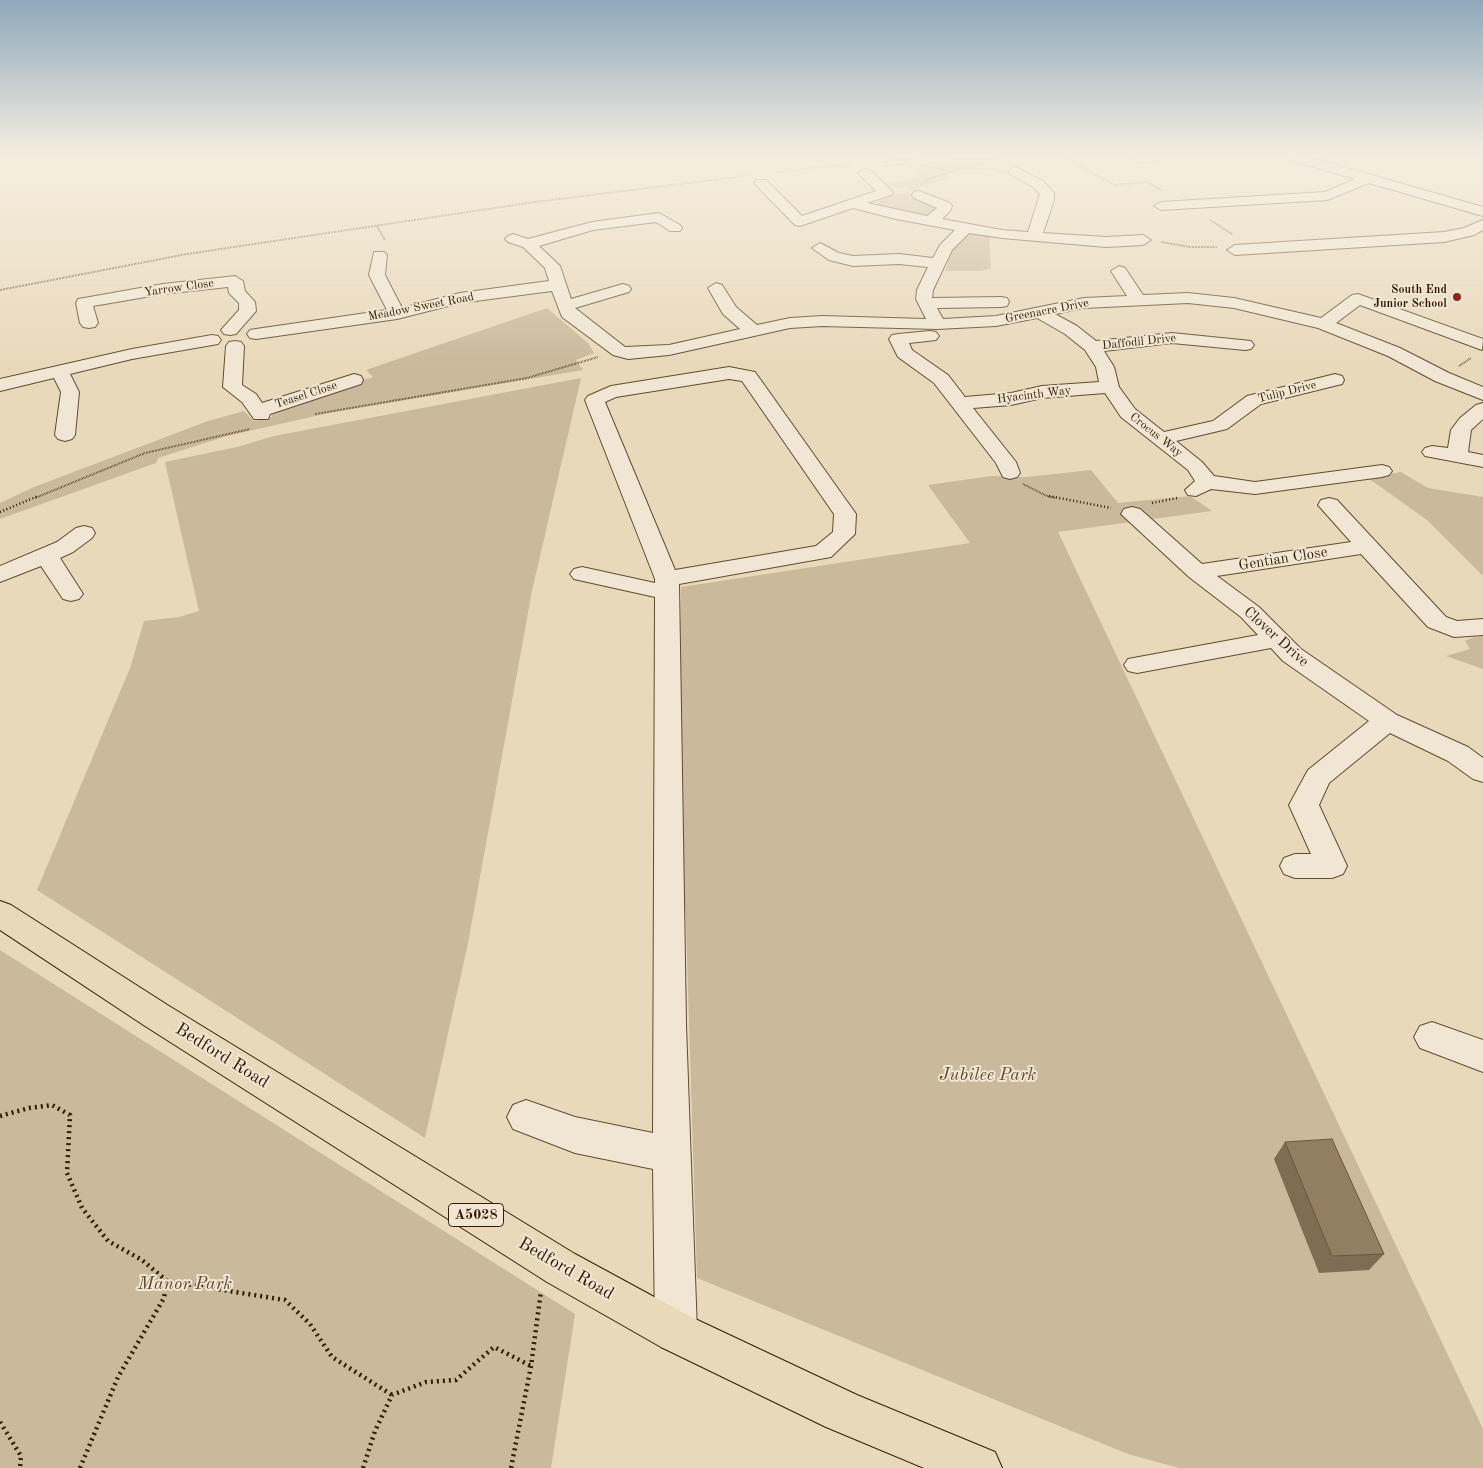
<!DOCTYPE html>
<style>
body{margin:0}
canvas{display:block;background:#e9d9bb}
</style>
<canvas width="1483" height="1468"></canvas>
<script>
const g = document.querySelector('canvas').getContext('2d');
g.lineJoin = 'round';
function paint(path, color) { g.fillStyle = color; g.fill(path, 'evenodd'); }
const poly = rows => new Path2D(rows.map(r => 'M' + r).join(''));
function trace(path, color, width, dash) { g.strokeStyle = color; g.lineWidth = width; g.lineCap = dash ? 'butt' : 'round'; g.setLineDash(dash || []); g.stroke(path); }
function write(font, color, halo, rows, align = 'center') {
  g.font = font + ' "Old Standard TT",serif'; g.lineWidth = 4; g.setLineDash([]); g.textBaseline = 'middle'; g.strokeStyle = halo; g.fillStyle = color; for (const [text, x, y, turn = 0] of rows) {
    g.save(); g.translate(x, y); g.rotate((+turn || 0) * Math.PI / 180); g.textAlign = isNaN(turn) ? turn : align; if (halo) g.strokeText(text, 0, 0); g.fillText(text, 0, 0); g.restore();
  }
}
paint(poly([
 [972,157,992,157,1000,161,947,175,951,178,929,184,913,191,906,188,891,188,883,184,922,177,905,164],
 [908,193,913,194,942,204,930,214,921,215,883,208,877,204,880,199,886,196],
 [969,233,989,235,991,268,982,271,945,271,954,246],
 [547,308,588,343,594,353,576,360,583,370,329,413,227,436,158,458,156,463,0,519,0,503,34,487,208,421,244,411,254,421,272,417,272,409,373,377,366,370],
 [581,378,532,591,468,943,425,1138,37,890,130,668,144,621,179,617,199,611,165,462,237,447,274,436],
 [1091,470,1118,503,1190,496,1212,511,1058,532,1483,1429,1483,1468,1179,1468,1128,1454,697,1278,686,925,679,810,681,587,970,543,928,485,991,476,1027,477],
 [1401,472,1428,488,1483,497,1483,576,1427,520,1368,478],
 [1483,636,1483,669,1446,656,1470,649,1465,641,1474,637],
 [0,950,575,1314,551,1468,0,1468]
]), '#cab99b');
const minor = poly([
 [1136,157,1162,157,1161,160,1141,163,1136,162,1136,157],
 [1289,157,1309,157,1483,207,1483,216,1369,183,1327,200,1161,210,1154,206,1161,202,1325,192,1355,179,1290,160,1289,157],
 [1015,167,1043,181,1054,193,1054,200,1043,233,1106,237,1143,235,1151,240,1143,245,1106,247,1002,238,969,233,952,250,933,290,932,298,1001,297,1007,298,1009,302,1007,306,1001,307,937,308,943,319,996,316,1084,298,1127,296,1111,271,1119,266,1125,268,1143,295,1188,293,1234,298,1321,318,1352,295,1358,294,1483,339,1482,350,1360,305,1336,323,1400,348,1449,373,1483,387,1483,400,1435,381,1388,356,1318,328,1234,308,1188,303,1084,308,1055,314,1077,326,1096,341,1172,333,1251,341,1254,345,1251,349,1245,350,1172,343,1104,351,1114,367,1119,387,1135,409,1164,432,1213,421,1247,396,1335,374,1342,376,1344,380,1342,384,1261,404,1227,429,1176,441,1202,462,1214,476,1255,482,1382,465,1389,467,1392,471,1389,475,1382,477,1255,494,1211,489,1196,496,1188,495,1185,490,1195,481,1188,470,1121,417,1105,393,1042,398,1011,405,973,408,1016,462,1020,473,1017,477,1010,479,1003,477,996,463,934,383,898,357,889,339,892,335,898,334,930,331,936,332,939,336,936,340,909,343,912,350,948,375,965,397,1011,393,1042,386,1099,382,1096,367,1085,350,1065,334,1037,318,996,326,937,329,822,326,790,328,669,355,628,359,613,355,562,317,552,291,460,303,397,319,256,339,250,338,247,334,250,330,256,329,387,310,369,275,374,252,384,252,387,255,385,275,402,308,460,293,549,281,545,268,523,247,508,242,505,239,508,236,513,234,528,239,592,222,659,213,680,225,682,228,680,231,670,231,656,222,593,230,539,246,560,266,571,299,623,284,629,286,631,289,629,292,575,308,625,347,669,345,740,329,723,314,708,288,716,283,722,285,736,307,757,325,790,318,822,316,926,319,916,299,917,290,928,267,899,264,853,266,829,260,812,248,820,243,839,253,853,256,899,254,933,258,940,245,955,230,896,219,853,208,800,226,795,225,754,183,756,180,766,180,802,216,876,191,858,173,865,169,870,170,893,192,891,195,867,203,927,216,937,208,914,198,912,195,914,192,919,191,950,203,952,206,950,211,942,219,1002,230,1028,232,1040,194,1033,187,1010,174,1008,171,1015,167],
 [1483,220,1483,230,1474,235,1444,242,1235,255,1227,250,1235,245,1444,232,1464,228,1483,220],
 [235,276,243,281,245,291,255,302,256,311,236,334,230,335,224,334,221,330,239,310,239,303,229,293,228,287,163,294,93,306,98,323,95,327,89,328,83,327,80,323,76,303,78,299,84,298,163,284,235,276],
 [212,335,218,336,221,340,218,344,132,359,70,374,79,392,75,435,72,439,65,441,58,439,55,435,61,392,54,378,0,391,0,379,132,349,212,335],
 [235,341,241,342,244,346,242,385,256,394,262,403,354,374,361,376,363,380,361,384,270,414,268,419,254,419,242,402,223,387,226,346,229,342,235,341],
 [729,367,755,372,856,514,855,534,831,557,679,584,686,1025,697,1332,691,1347,676,1353,661,1347,655,1332,653,1169,575,1153,513,1129,507,1117,513,1105,526,1100,575,1117,653,1133,655,597,574,579,570,574,574,569,582,567,655,583,655,579,585,400,588,396,611,386,729,367],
 [729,379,742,381,834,514,833,532,816,546,675,570,605,402,616,397,729,379],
 [1483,403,1483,419,1471,430,1468,452,1483,455,1483,467,1425,456,1422,452,1425,448,1432,446,1448,448,1451,430,1460,418,1476,405,1483,403],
 [1329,498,1337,500,1446,617,1457,621,1483,619,1483,635,1454,637,1428,627,1361,554,1217,576,1259,607,1301,649,1397,715,1468,747,1483,758,1483,782,1473,779,1448,761,1390,733,1329,783,1319,805,1347,866,1343,874,1332,878,1295,878,1284,874,1280,866,1284,858,1295,854,1311,854,1289,805,1308,770,1369,721,1283,661,1271,648,1137,673,1128,671,1124,665,1128,659,1258,635,1241,617,1189,577,1121,514,1124,509,1132,507,1140,509,1202,564,1351,542,1318,505,1321,500,1329,498],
 [84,526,92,528,95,533,92,538,73,552,60,558,83,594,79,599,71,601,63,599,41,566,0,582,0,566,57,542,76,528,84,526],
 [1432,1022,1483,1040,1483,1072,1420,1048,1414,1037,1420,1026,1432,1022]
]);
const major = poly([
 [0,901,11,905,169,1006,575,1254,691,1317,857,1395,995,1452,1002,1468,924,1468,826,1427,661,1347,547,1282,145,1026,0,930,0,901]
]);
trace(minor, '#604c2f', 2);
trace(major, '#331d00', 2);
trace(poly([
 [1063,157,1115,185,1148,182,1162,191],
 [878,162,927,157],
 [884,166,912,163,949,171],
 [776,172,851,164],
 [925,180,959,169,997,169],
 [1210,220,1232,234],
 [377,226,385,240],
 [1161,242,1190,247,1217,247],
 [0,290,187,254,535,202,745,176],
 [1459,366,1471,358],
 [315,414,527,378,598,357],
 [1023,484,1047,496,1056,498],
 [35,498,145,453,250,429]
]), '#331d00', 2, [0.5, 1]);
trace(poly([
 [1049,496,1111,508],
 [1152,503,1177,498],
 [0,512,38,496]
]), '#331d00', 2.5, [1, 2.5]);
trace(poly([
 [0,1116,29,1108,52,1105,70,1115,67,1173,82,1208,108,1241,142,1260,167,1281,285,1300,310,1324,332,1357,392,1395],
 [0,1422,21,1456,20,1468],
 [80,1468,118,1377,164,1298,167,1281],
 [363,1468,375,1431,392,1395,426,1382,456,1380,494,1347,531,1366],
 [511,1468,531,1366,541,1291]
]), '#331d00', 4.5, [2, 4]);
paint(minor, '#f1e6d3');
paint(major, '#e9d9bb');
paint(poly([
 [1285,1142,1384,1254,1369,1270,1319,1273,1274,1159]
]), '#7e6d53');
const building = poly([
 [1332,1139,1384,1254,1332,1256,1285,1142,1332,1139]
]);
paint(building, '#927f61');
trace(building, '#665944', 1);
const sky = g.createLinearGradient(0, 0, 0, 363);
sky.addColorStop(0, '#8fa9bc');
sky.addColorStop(0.43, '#f5eee0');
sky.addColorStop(1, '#f5eee000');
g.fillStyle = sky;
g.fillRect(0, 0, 1483, 363);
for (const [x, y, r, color] of [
 [1457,297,5,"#8f2418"]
]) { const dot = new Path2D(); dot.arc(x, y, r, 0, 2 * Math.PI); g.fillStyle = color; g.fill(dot); trace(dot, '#f1e6d3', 2); }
write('12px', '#331d00', '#f1e6d3', [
 ["Yarrow Close",179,288,-8],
 ["Meadow Sweet Road",421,307,-11],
 ["Greenacre Drive",1047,311,-11],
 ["Daffodil Drive",1139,342,-6],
 ["Tulip Drive",1287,392,-14],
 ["Teasel Close",306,395,-18],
 ["Hyacinth Way",1034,395,-7],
 ["Crocus Way",1156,435,38]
]);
write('bold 12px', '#331d00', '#f1e6d3', [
 ["South End",1447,290],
 ["Junior School",1447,304]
], 'right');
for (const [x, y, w] of [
 [476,1215,55]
]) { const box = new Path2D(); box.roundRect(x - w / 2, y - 11.5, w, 23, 4); g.fillStyle = '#f1e6d3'; g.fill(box); trace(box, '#331d00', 1); }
write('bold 14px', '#331d00', null, [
 ["A5028",476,1215]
]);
write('15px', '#331d00', '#f1e6d3', [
 ["Gentian Close",1283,559,-9],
 ["Clover Drive",1276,637,42]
]);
write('18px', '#331d00', '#f1e6d3', [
 ["Bedford Road",222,1056,32],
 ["Bedford Road",566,1269,30]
]);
write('italic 18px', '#604c2e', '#f1e6d3', [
 ["Jubilee Park",988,1075],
 ["Manor Park",185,1284]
]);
</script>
